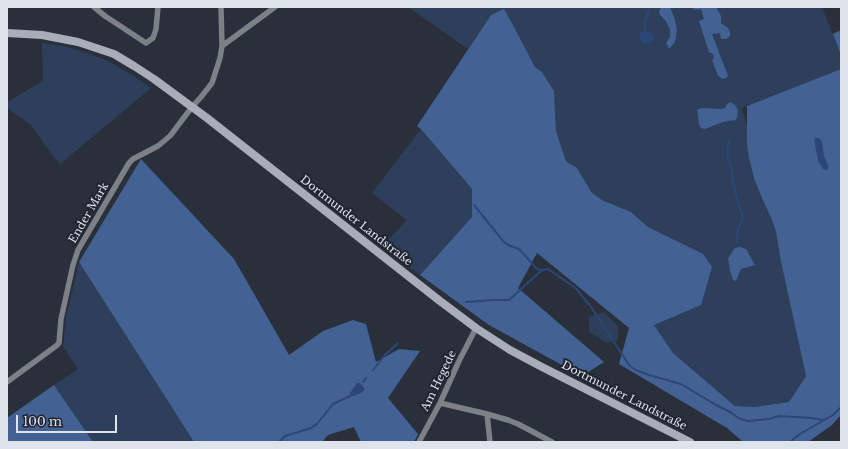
<!DOCTYPE html>
<meta charset="utf-8">
<style>
body{margin:0}
#map{position:relative;width:848px;height:449px;overflow:hidden;background:#29303c;font-family:"Libre Baskerville",serif}
canvas{display:block}
.frame{position:absolute;inset:0;border:8px solid #dfe4ec;pointer-events:none}
.scale{position:absolute;left:16px;top:415px;width:101px;height:18px;box-sizing:border-box;border:2px solid #dfe4ec;border-top:0;padding-left:5px;font-size:12px;line-height:14px;white-space:nowrap;color:#dfe4ec;-webkit-text-stroke:3px #1f2632;paint-order:stroke}
</style>
<div id="map">
<canvas width="848" height="449"></canvas>
<div class="frame"></div>
<div class="scale">100 m</div>
</div>
<script>
const g = document.querySelector('canvas').getContext('2d');
g.lineJoin = 'round';
function paint(path, color) { g.fillStyle = color; g.fill(path, 'evenodd'); }
const poly = rows => new Path2D(rows.map(r => 'M' + r).join(''));
function trace(path, color, width, dash) { g.strokeStyle = color; g.lineWidth = width; g.lineCap = dash ? 'butt' : 'round'; g.setLineDash(dash || []); g.stroke(path); }
function write(font, color, halo, rows, align = 'center') {
  g.font = font + ' "Libre Baskerville",serif'; g.lineWidth = 4; g.setLineDash([]); g.textBaseline = 'middle'; g.strokeStyle = halo; g.fillStyle = color; for (const [text, x, y, turn = 0] of rows) {
    g.save(); g.translate(x, y); g.rotate((+turn || 0) * Math.PI / 180); g.textAlign = isNaN(turn) ? turn : align; if (halo) g.strokeText(text, 0, 0); g.fillText(text, 0, 0); g.restore();
  }
}
paint(poly([
 [408,7,822,7,841,55,841,69,742,108,750,137,784,224,781,262,806,376,789,402,754,407,735,406,673,353,653,324,701,305,648,227,631,212,604,201,592,193,577,168,566,161,556,131,554,91,542,72,535,67,513,25,504,10,491,15,468,49],
 [42,43,64,46,84,52,108,61,131,74,151,88,60,164,50,152,31,125,7,108,7,102,43,81],
 [421,129,472,189,472,217,420,275,382,247,407,220,372,193],
 [79,262,194,442,93,442,54,385,78,369,63,346,66,318],
 [604,312,618,326,618,340,607,343,589,332,589,317]
]), '#2d3f5b');
paint(poly([
 [661,7,670,7,675,20,677,30,675,42,670,48,669,48,666,43,670,37,670,30,666,21,660,15,659,12],
 [693,7,718,7,717,9,721,16,721,23,728,28,730,32,730,36,726,39,721,39,720,33,712,34,728,76,726,78,723,79,718,76,712,60,714,58,713,54,709,52,699,21,704,19,701,9,694,10],
 [504,9,513,25,535,67,542,72,554,91,556,131,566,161,577,168,592,193,604,201,631,212,648,227,703,254,712,267,701,305,654,325,673,353,735,406,754,407,789,402,806,376,781,262,776,231,772,220,762,198,754,178,749,158,747,143,747,106,841,69,841,415,832,425,808,442,743,442,727,428,619,364,629,328,537,253,518,288,604,362,582,376,489,325,420,275,472,217,472,189,421,129,417,126,491,15],
 [841,30,841,55,833,34],
 [731,102,736,106,738,111,737,118,735,120,723,122,705,129,701,128,699,124,697,110,702,108,721,109,725,108,727,104],
 [141,159,234,259,289,355,323,331,353,320,366,324,376,362,399,349,420,351,388,398,418,434,414,442,361,442,354,427,328,435,322,442,194,442,79,262],
 [740,247,746,249,755,265,741,269,736,281,733,280,730,271,728,258,735,248],
 [54,385,93,442,7,442,7,418]
]), '#436192');
paint(poly([
 [647,31,652,34,655,38,654,41,644,44,642,43,640,39,640,35,642,32],
 [816,138,819,138,822,142,824,156,828,165,828,169,826,170,823,169,818,161,814,139],
 [357,383,360,383,365,389,363,392,354,396,350,396,350,393]
]), '#2b4777');
trace(poly([
 [645,31,644,23,651,7],
 [729,142,727,152,728,158,731,167,734,187,738,203,742,214,742,220,738,230,737,243],
 [474,205,503,241,508,245,519,249,537,269,542,270],
 [466,302,493,300,509,300,542,270,548,269,574,287,580,293,584,299,589,304,629,365,636,370,649,375,681,384,716,405,730,412,740,419,748,421,769,419,779,416,811,418,824,420],
 [373,370,385,355,398,343],
 [363,382,366,378],
 [279,442,285,436,311,428,317,424,333,404,350,396],
 [790,442,800,434,833,415,841,407]
]), '#2b4777', 2);
trace(poly([
 [94,7,105,16,146,43,153,38,156,29,158,7],
 [222,46,275,7],
 [7,382,56,346,59,343,61,319,73,265,78,250,129,163,133,159,158,146,170,136,192,107,201,97,212,83,220,58,222,46,221,7],
 [440,403,487,414,508,420,518,424,552,442],
 [487,414,490,442],
 [419,442,440,403,459,361,476,328]
]), '#7d8187', 5.5);
trace(poly([
 [7,33,42,35,78,42,114,54,134,66,154,79,207,118,440,301,476,328,510,350,542,367,690,442]
]), '#a8aeb9', 8);
write('11px', '#dfe4ec', '#1f2632', [
 ["Ender Mark",89,213,-60],
 ["Dortmunder Landstraße",356,221,38],
 ["Am Hegede",439,381,-64],
 ["Dortmunder Landstraße",624,396,27]
]);
</script>
